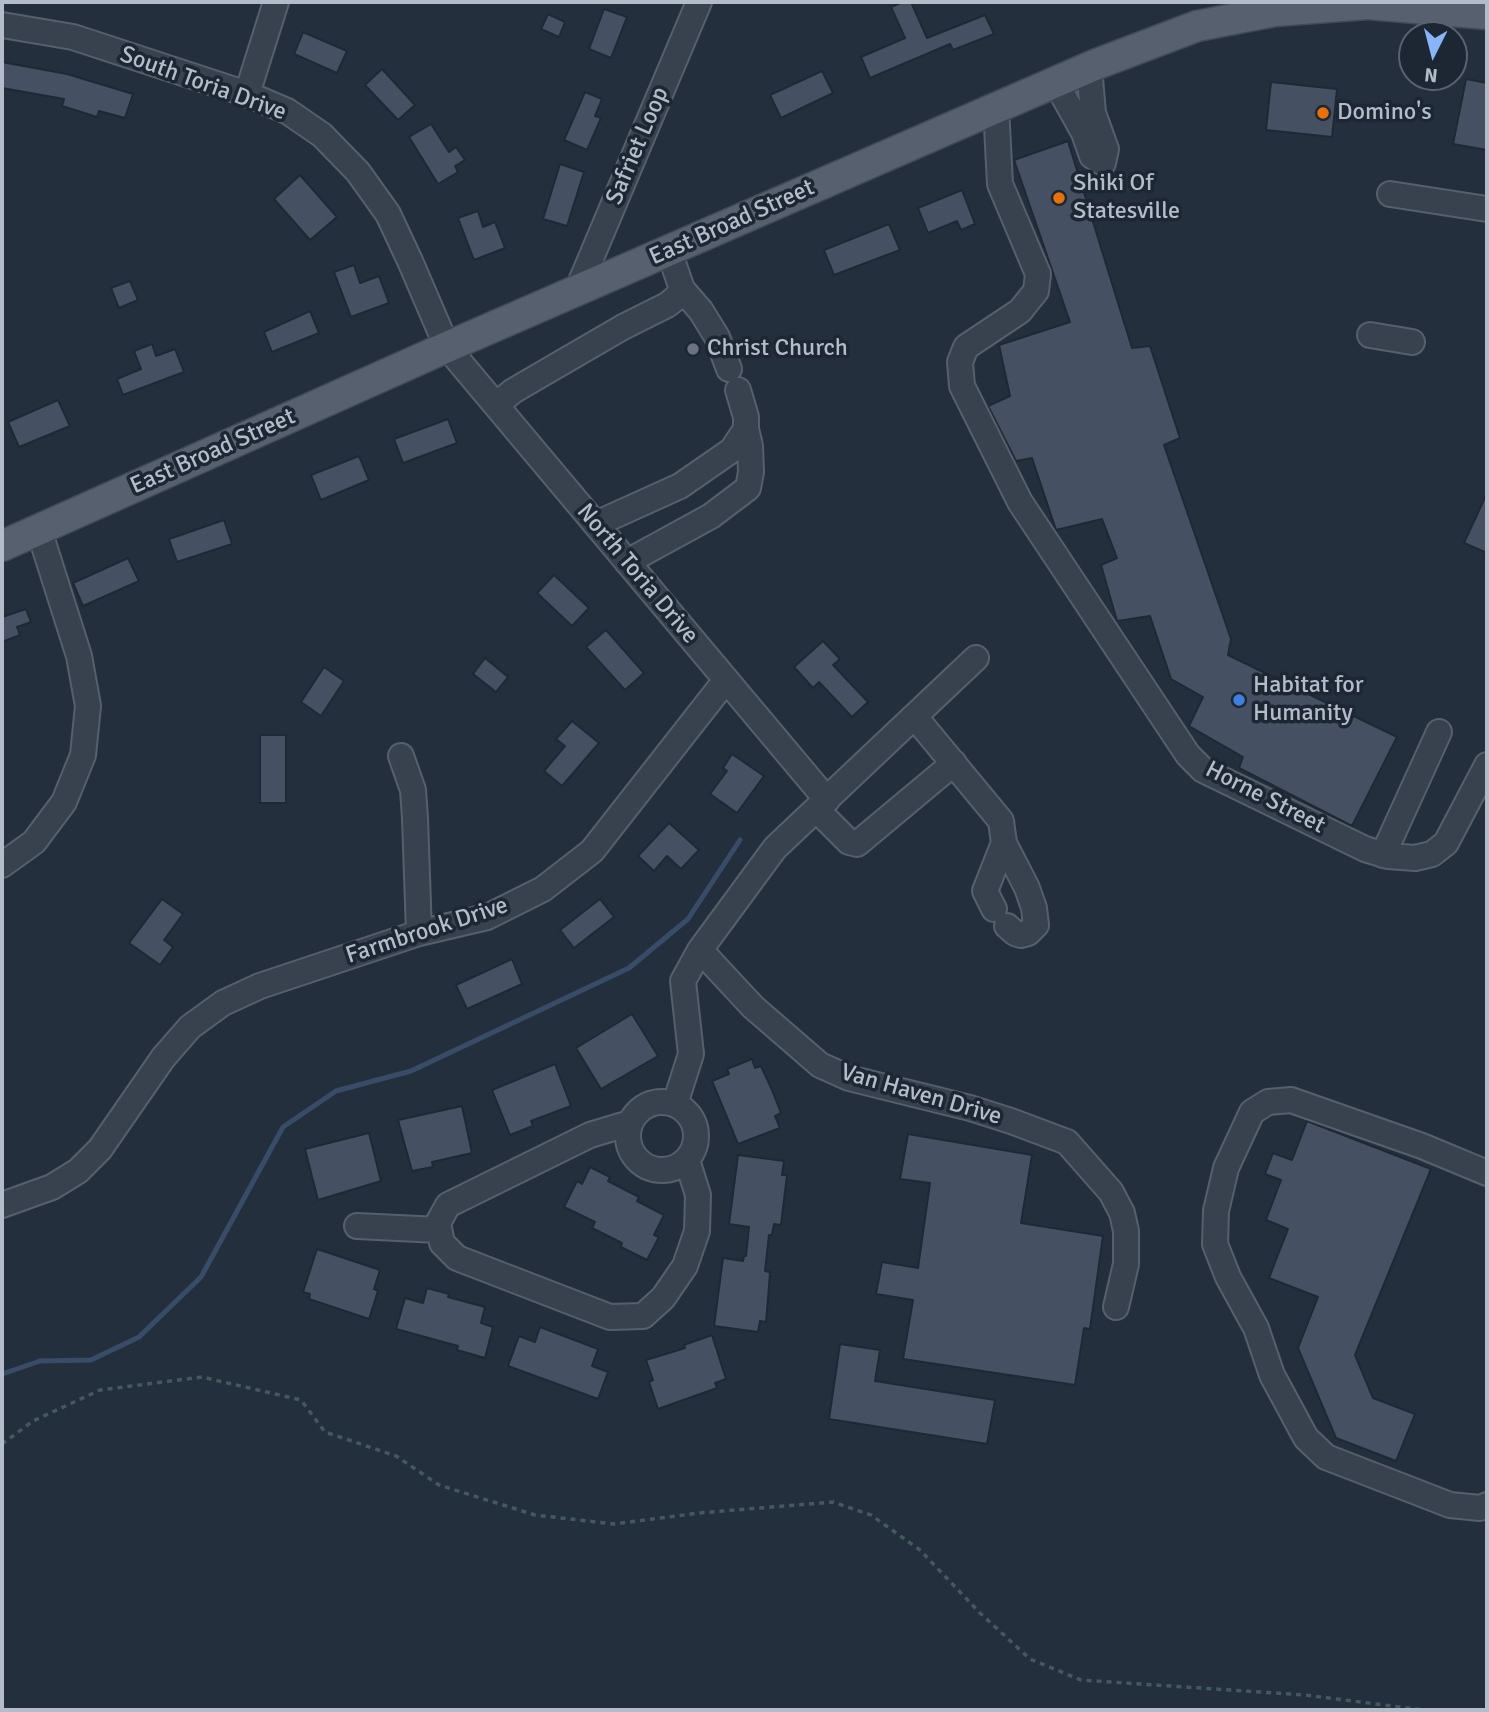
<!DOCTYPE html>
<style>
body{margin:0}
#map{position:relative;width:1489px;height:1712px;overflow:hidden;background:#242f3e;font-family:Signika,sans-serif}
canvas{display:block}
.frame{position:absolute;inset:0;border:4px solid #b4bcc9;pointer-events:none}
.north{position:absolute;left:1398px;top:21px;width:70px;height:70px;box-sizing:border-box;background:#1d2633;border:2px solid #59626f;border-radius:50%;rotate:186deg;font-size:19px;font-weight:700;line-height:28px;text-align:center;color:#b4bcc9}
.north::after{content:'';display:block;margin:auto;width:24px;height:32px;background:#8ab4f8;clip-path:polygon(50% 0,100% 100%,50% 72%,0 100%)}
</style>
<div id="map">
<canvas width="1489" height="1712"></canvas>
<div class="frame"></div>
<div class="north">N</div>
</div>
<script>
const g = document.querySelector('canvas').getContext('2d');
g.lineJoin = 'round';
const poly = rows => new Path2D(rows.map(r => 'M' + r).join(''));
function trace(path, color, width, dash) { g.strokeStyle = color; g.lineWidth = width; g.lineCap = dash ? 'butt' : 'round'; g.setLineDash(dash || []); g.stroke(path); }
function paint(path, color) { g.fillStyle = color; g.fill(path, 'evenodd'); }
function write(font, color, halo, rows, align = 'center') {
  g.font = font + ' Signika,sans-serif'; g.lineWidth = 7; g.setLineDash([]); g.textBaseline = 'middle'; g.strokeStyle = halo; g.fillStyle = color; for (const [text, x, y, turn = 0] of rows) {
    g.save(); g.translate(x, y); g.rotate((+turn || 0) * Math.PI / 180); g.textAlign = isNaN(turn) ? turn : align; if (halo) g.strokeText(text, 0, 0); g.fillText(text, 0, 0); g.restore();
  }
}
trace(poly([
 [2,1374,40,1361,91,1360,139,1337,201,1277,283,1127,336,1091,411,1071,629,968,688,919,740,840]
]), '#394c67', 5);
const building = poly([
 [903,2,911,2,927,38,985,15,994,34,953,50,950,44,870,78,861,57,905,38,891,7,903,2],
 [604,9,627,17,611,58,589,49,604,9],
 [548,14,565,22,559,37,541,29,548,14],
 [303,32,347,51,337,73,294,54,303,32],
 [2,62,67,74,133,94,125,118,99,111,97,117,62,106,64,99,2,88,2,62],
 [382,69,415,105,398,120,365,85,382,69],
 [822,71,833,93,781,118,770,95,822,71],
 [1466,79,1487,83,1487,150,1453,144,1466,79],
 [1271,82,1337,89,1332,137,1266,130,1271,82],
 [585,92,602,99,595,116,601,118,587,150,564,140,585,92],
 [431,124,449,152,456,147,465,160,455,166,458,172,438,184,409,137,431,124],
 [1068,141,1132,348,1150,346,1180,438,1164,445,1231,639,1228,655,1397,737,1352,826,1239,768,1243,757,1189,726,1203,697,1171,679,1150,616,1117,621,1101,565,1117,558,1102,519,1056,530,1032,458,1016,461,988,406,1010,396,999,345,1070,322,1014,160,1068,141],
 [560,164,584,172,567,226,543,219,560,164],
 [300,175,337,217,310,240,274,199,300,175],
 [962,190,975,224,961,230,957,221,928,233,918,208,962,190],
 [478,211,483,227,495,222,505,248,474,260,458,218,478,211],
 [889,224,900,250,834,275,824,250,889,224],
 [354,265,360,283,379,276,389,303,351,317,334,272,354,265],
 [130,281,138,300,119,308,111,288,130,281],
 [310,311,319,333,272,352,264,332,310,311],
 [152,344,156,356,175,349,184,372,123,395,117,379,141,369,134,351,152,344],
 [58,400,70,426,19,447,8,422,58,400],
 [448,419,457,443,403,463,394,439,448,419],
 [359,456,369,480,321,500,311,475,359,456],
 [1487,493,1487,553,1464,543,1487,493],
 [224,520,232,544,177,562,169,539,224,520],
 [128,558,139,581,83,606,73,583,128,558],
 [554,575,589,608,572,626,537,593,554,575],
 [26,609,31,622,17,627,20,635,2,642,2,617,26,609],
 [606,630,644,673,625,690,586,647,606,630],
 [823,641,840,659,833,665,868,702,852,717,819,682,813,688,794,667,823,641],
 [485,658,508,677,496,692,473,674,485,658],
 [324,667,344,681,321,716,301,702,324,667],
 [572,721,599,743,562,786,544,771,565,746,556,739,572,721],
 [260,735,286,735,286,803,260,803,260,735],
 [732,754,764,776,737,813,710,794,727,771,723,768,732,754],
 [669,823,699,850,681,869,667,856,654,871,638,856,669,823],
 [162,899,183,914,164,940,173,947,160,965,129,943,162,899],
 [600,899,614,917,574,948,560,930,600,899],
 [512,959,522,984,467,1009,456,985,512,959],
 [632,1014,658,1056,601,1089,576,1048,632,1014],
 [752,1059,755,1068,761,1066,772,1090,781,1113,775,1116,780,1128,738,1144,712,1081,729,1074,727,1069,752,1059],
 [555,1064,571,1106,531,1121,533,1126,510,1135,492,1090,555,1064],
 [462,1106,472,1153,432,1162,433,1167,412,1171,398,1120,462,1106],
 [1307,1121,1431,1169,1355,1355,1373,1398,1415,1414,1396,1461,1336,1438,1298,1348,1318,1297,1269,1278,1288,1229,1266,1220,1281,1180,1265,1174,1273,1153,1292,1160,1307,1121],
 [369,1133,381,1181,318,1200,305,1149,369,1133],
 [908,1134,1032,1155,1021,1223,1103,1236,1090,1329,1084,1328,1075,1385,903,1359,913,1300,876,1294,882,1262,918,1268,930,1183,900,1179,908,1134],
 [738,1155,784,1161,782,1175,787,1175,781,1225,774,1224,772,1235,769,1235,765,1271,770,1272,768,1299,766,1322,760,1321,758,1332,714,1326,723,1258,743,1261,744,1256,746,1256,749,1227,729,1224,738,1155],
 [590,1167,610,1177,608,1181,639,1197,637,1201,664,1215,654,1235,659,1237,647,1260,621,1247,622,1243,592,1228,595,1222,564,1207,577,1181,582,1184,590,1167],
 [317,1249,380,1270,374,1289,378,1291,369,1319,309,1299,310,1294,303,1292,317,1249],
 [427,1288,449,1294,448,1297,485,1307,481,1323,493,1327,485,1358,457,1350,458,1346,396,1329,405,1298,423,1303,427,1288],
 [540,1327,598,1349,592,1366,608,1372,598,1399,508,1366,519,1336,535,1342,540,1327],
 [712,1335,726,1379,715,1383,717,1388,658,1409,649,1382,653,1380,646,1360,685,1348,684,1345,712,1335],
 [840,1344,880,1350,875,1381,995,1400,987,1444,829,1419,840,1344]
]);
paint(building, '#455162');
trace(building, '#1f2835', 2);
const minor = poly([
 [2,25,73,37,247,94,287,111,322,135,358,172,388,214,410,261,447,347,827,800],
 [1055,81,1084,133,1092,156,1103,163,1106,149,1093,113,1089,67],
 [247,94,276,2],
 [996,107,1000,184,1038,274,1036,291,1020,311,966,347,960,362,962,386,1020,502,1188,755,1203,770,1365,849,1388,856,1415,858,1432,854,1446,843,1487,765],
 [1390,194,1487,209],
 [682,289,701,311,717,337,729,369],
 [577,291,699,2],
 [1370,335,1412,342],
 [496,405,513,391,623,327,667,305,676,298,682,289,669,251],
 [596,524,680,486,732,450,746,429],
 [627,562,711,516,748,488,751,472,750,446,746,429,746,417,738,390],
 [976,658,775,848,700,950,753,1007,820,1065,849,1078,970,1108,1011,1121,1067,1142,1111,1192,1122,1213,1126,1231,1126,1264,1116,1307],
 [915,717,1001,821,1004,843,985,891,994,909],
 [401,756,413,790,415,818,419,933],
 [817,810,849,842,857,844,954,763],
 [1004,843,1027,888,1034,908,1036,925,1028,933,1021,935,1015,933,1007,926],
 [1383,855,1439,732],
 [2,865,34,842,64,802,83,755,88,706,79,656,39,530],
 '628 1136a34 34 0 1 1 68 0a34 34 0 1 1-68 0Z',
 [675,1104,691,1054,683,981,700,950],
 [630,1123,590,1135,448,1205,438,1223,442,1243,457,1258,610,1317,643,1316,663,1298,685,1266,697,1231,698,1195,687,1160],
 [1487,1173,1422,1146,1291,1100,1268,1102,1252,1112,1226,1168,1216,1211,1215,1244,1228,1277,1256,1328,1272,1375,1306,1438,1326,1457,1450,1505,1480,1508,1487,1505],
 [2,1205,52,1187,78,1171,100,1149,163,1058,190,1027,223,1003,260,986,419,933,487,917,543,889,592,851,726,680],
 [357,1226,439,1230]
]);
const major = poly([
 [2,546,447,347,1097,64,1197,26,1275,11,1368,4,1487,14]
]);
trace(minor, '#565f6c', 28);
trace(major, '#414a57', 33);
trace(poly([
 [2,1444,33,1421,100,1390,202,1377,301,1400,325,1432,396,1456,439,1485,535,1515,614,1524,699,1513,833,1502,871,1515,920,1550,980,1613,1030,1659,1081,1680,1305,1695,1424,1710]
]), '#44595c', 3.5, [5, 5]);
trace(minor, '#38414e', 24);
trace(major, '#56606e', 30);
for (const [x, y, r, color] of [
 [1323,113,7,"#e8710a"],
 [1059,198,7,"#e8710a"],
 [693,349,7,"#6b7280"],
 [1239,700,7,"#3f7fe0"]
]) { const dot = new Path2D(); dot.arc(x, y, r, 0, 2 * Math.PI); g.fillStyle = color; g.fill(dot); trace(dot, '#1d2633', 2.5); }
write('24px', '#b4bcc9', '#1d2633', [
 ["South Toria Drive",203,84,20],
 ["Safriet Loop",638,146,-67],
 ["East Broad Street",732,223,-24],
 ["East Broad Street",213,452,-24],
 ["North Toria Drive",637,574,50],
 ["Horne Street",1265,798,27],
 ["Farmbrook Drive",427,931,-18],
 ["Van Haven Drive",921,1095,16]
]);
write('24px', '#b4bcc9', '#1d2633', [
 ["Domino's",1337,113],
 ["Shiki Of",1073,184],
 ["Statesville",1073,212],
 ["Christ Church",707,349],
 ["Habitat for",1253,686],
 ["Humanity",1253,714]
], 'left');
</script>
